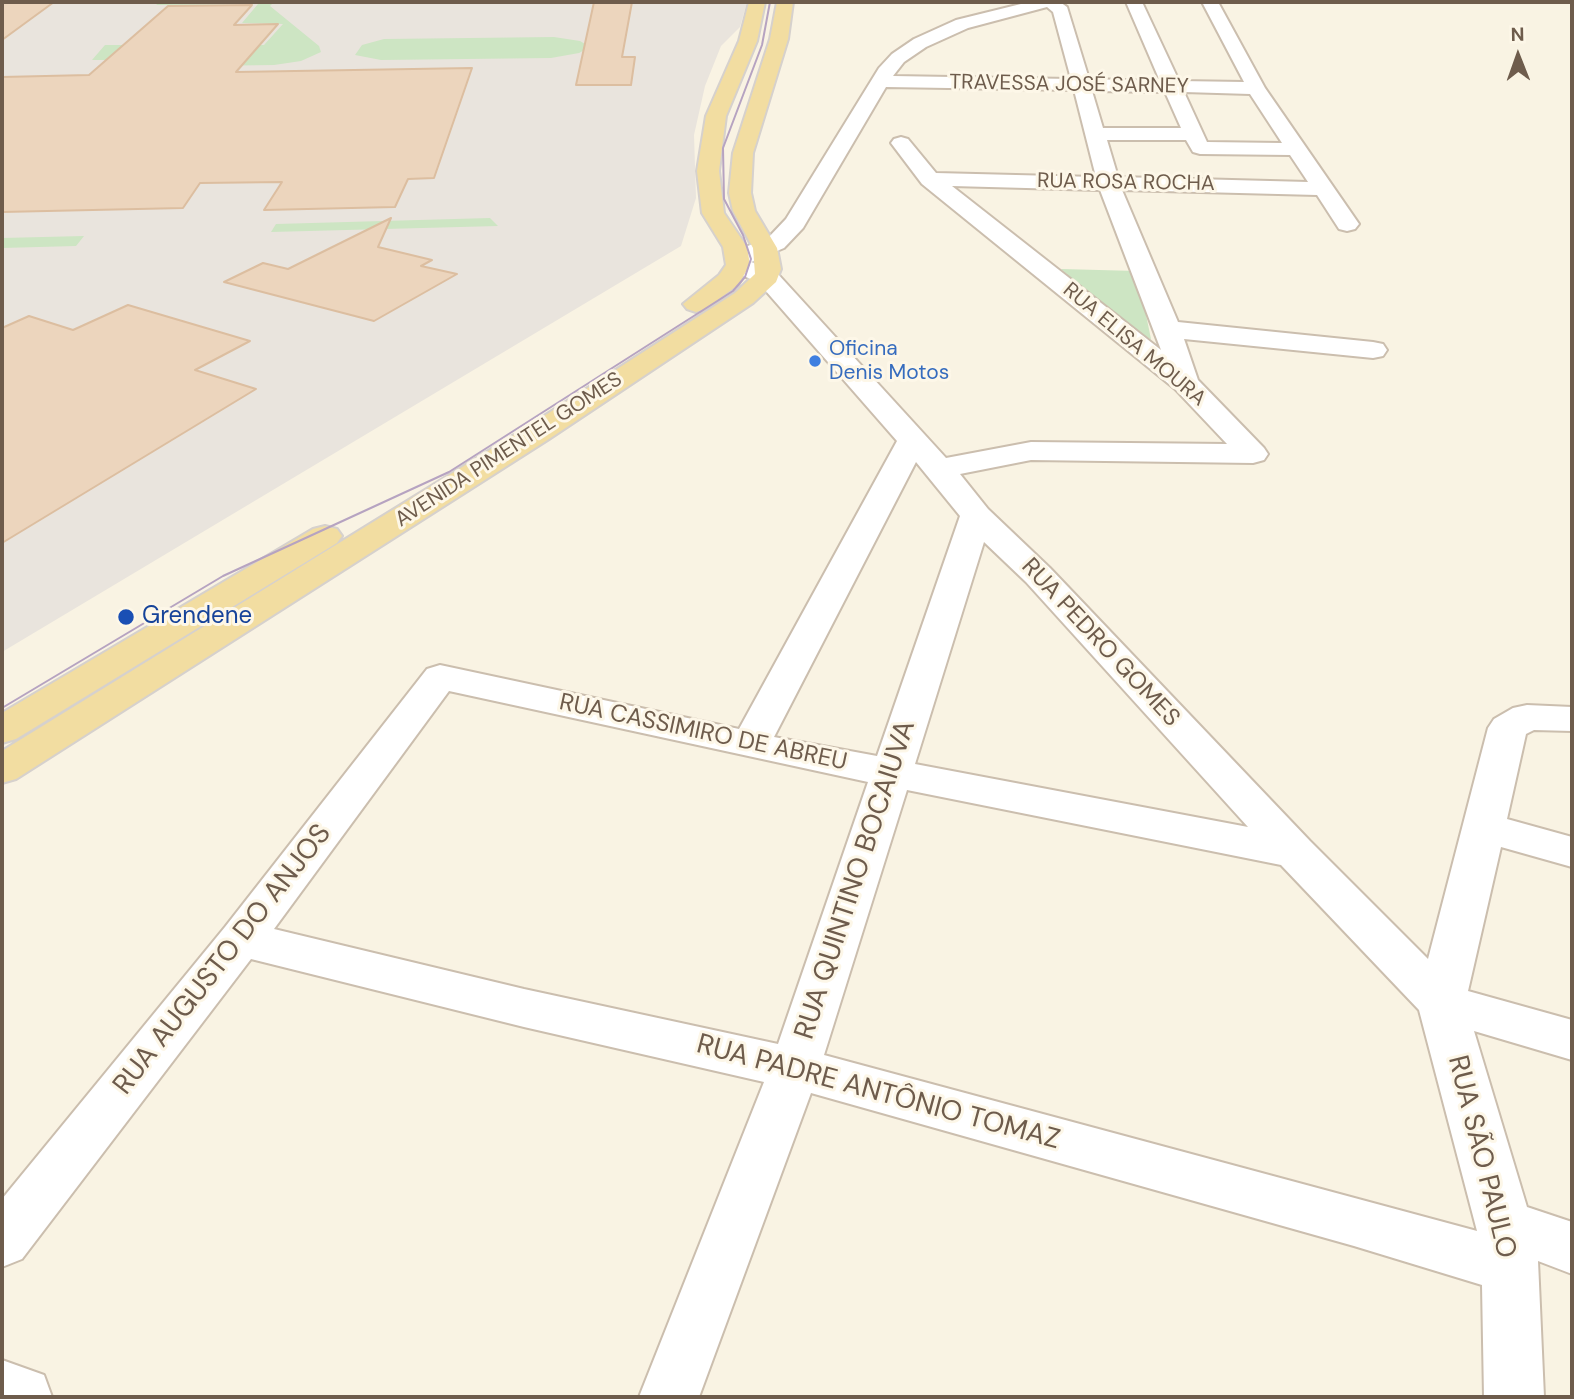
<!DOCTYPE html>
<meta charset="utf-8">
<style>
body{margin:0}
#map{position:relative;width:1574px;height:1399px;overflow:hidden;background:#f9f3e3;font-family:"DM Sans",sans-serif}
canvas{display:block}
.frame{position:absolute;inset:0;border:4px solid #6e5c4c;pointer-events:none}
.north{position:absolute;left:1483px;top:21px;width:70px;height:70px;-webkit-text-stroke:5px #fdf7e8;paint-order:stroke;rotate:359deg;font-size:19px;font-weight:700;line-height:28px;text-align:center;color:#6e5c4c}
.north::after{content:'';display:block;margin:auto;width:24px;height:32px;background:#6e5c4c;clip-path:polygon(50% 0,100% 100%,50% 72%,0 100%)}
</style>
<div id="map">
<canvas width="1574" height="1399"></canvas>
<div class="frame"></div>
<div class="north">N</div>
</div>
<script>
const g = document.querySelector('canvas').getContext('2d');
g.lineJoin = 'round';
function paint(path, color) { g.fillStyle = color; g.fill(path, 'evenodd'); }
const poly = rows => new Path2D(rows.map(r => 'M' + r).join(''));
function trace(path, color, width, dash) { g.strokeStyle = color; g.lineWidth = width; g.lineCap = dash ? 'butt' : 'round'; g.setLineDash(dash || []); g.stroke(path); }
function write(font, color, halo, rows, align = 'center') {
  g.font = font + ' "DM Sans",sans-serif'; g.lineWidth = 6; g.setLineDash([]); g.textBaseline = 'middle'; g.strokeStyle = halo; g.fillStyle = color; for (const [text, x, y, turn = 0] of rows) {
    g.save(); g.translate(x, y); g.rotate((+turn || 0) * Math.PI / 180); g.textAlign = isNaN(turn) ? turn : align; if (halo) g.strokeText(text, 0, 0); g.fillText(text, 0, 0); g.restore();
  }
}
paint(poly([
 [2,2,747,2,740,27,721,46,705,86,694,135,696,198,681,246,2,652]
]), '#e9e4dd');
paint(poly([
 [160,2,274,2,270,6,319,46,321,52,301,61,274,65,204,66,163,60,92,60,105,45,264,45,283,24,242,23,258,4,156,5],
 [554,37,580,41,590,47,579,53,551,58,381,60,355,55,362,45,384,39],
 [490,218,498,226,271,232,276,224],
 [84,236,76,246,2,248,2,238],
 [1061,269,1137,271,1151,339,1136,336]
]), '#cde5c3');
const building = poly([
 [2,2,54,2,2,40,2,2],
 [594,2,632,2,622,57,635,57,631,85,576,85,594,2],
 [252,5,234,25,278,24,236,72,472,68,434,178,408,179,395,207,264,210,282,182,200,183,183,208,2,212,2,77,89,75,168,6,252,5],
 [391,218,378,247,432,260,421,266,457,274,374,321,224,282,263,263,288,269,391,218],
 [128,305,250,341,195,370,256,389,2,543,2,328,29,316,73,330,128,305]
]);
paint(building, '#ecd5bd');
trace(building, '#dcbea0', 2);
const minor = poly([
 [1029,2,1060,2,1067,7,1089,79,1160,81,1126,2,1142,2,1179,81,1244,82,1202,2,1218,2,1265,88,1359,224,1355,229,1347,231,1339,229,1317,195,1122,190,1178,322,1373,342,1383,344,1387,350,1383,356,1373,358,1184,339,1198,380,1264,448,1268,454,1264,460,1253,463,1031,460,960,474,988,509,1050,568,1310,841,1428,959,1488,728,1494,719,1513,708,1527,705,1572,707,1572,731,1534,730,1526,734,1507,819,1572,837,1572,867,1501,847,1468,991,1572,1020,1572,1060,1474,1031,1527,1207,1572,1222,1572,1274,1538,1261,1544,1397,1484,1397,1482,1285,1354,1246,811,1093,699,1397,639,1397,764,1082,524,1027,251,959,22,1259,2,1267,2,1199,225,927,427,669,440,665,739,729,897,441,758,282,729,270,726,265,729,261,727,258,730,253,768,238,786,219,879,68,892,54,914,39,956,20,1029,2],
 [1047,7,1053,12,1071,79,893,76,904,62,926,47,968,28,1047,7],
 [886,87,1074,90,1096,177,936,173,908,139,901,137,894,139,891,143,922,184,1175,389,1227,444,1031,442,946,458,776,272,751,262,784,248,803,228,886,87],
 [1092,91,1165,92,1181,128,1103,128,1092,91],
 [1184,92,1250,94,1282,143,1207,142,1184,92],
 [1107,140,1186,140,1193,152,1200,154,1290,155,1308,182,1118,177,1107,140],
 [952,186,1100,190,1161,350,952,186],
 [916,462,960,516,877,756,774,737,916,462],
 [984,542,1026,582,1248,827,915,764,984,542],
 [449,691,868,782,778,1044,524,989,274,929,449,691],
 [907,790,1281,865,1419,1010,1477,1231,824,1055,907,790],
 [2,1360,44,1375,52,1397,2,1397,2,1360]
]);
const major = poly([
 [749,2,765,2,757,41,726,116,719,171,724,213,747,247,750,265,738,285,705,309,696,312,687,309,683,304,719,275,726,265,723,247,702,213,697,171,706,116,739,41,749,2],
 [777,2,793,2,788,39,753,153,751,193,755,211,777,248,781,269,776,282,753,303,549,439,16,779,2,783,2,751,527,427,735,293,755,274,753,248,733,211,729,193,733,153,770,39,777,2],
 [325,526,337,529,342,536,337,543,16,739,2,743,2,713,313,529,325,526]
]);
trace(minor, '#cbbeae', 4);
trace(major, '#d6d1cd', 4);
paint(minor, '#fff');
paint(major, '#f2dda1');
trace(poly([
 [2,708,223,576,449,472,733,291,745,277,751,259,743,235,724,199,723,148,762,45,770,2]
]), '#b6a3c1', 2);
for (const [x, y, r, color] of [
 [815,361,7,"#3f7fe0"],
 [126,617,9,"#1a4fb4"]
]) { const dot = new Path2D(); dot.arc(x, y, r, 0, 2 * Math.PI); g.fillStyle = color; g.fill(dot); trace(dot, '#fdf7e8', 2.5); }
write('21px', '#6e5c4c', '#fdf7e8', [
 ["TRAVESSA JOSÉ SARNEY",1069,85,1],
 ["RUA ROSA ROCHA",1126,183,1],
 ["RUA ELISA MOURA",1134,345,40],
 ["AVENIDA PIMENTEL GOMES",509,450,-33]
]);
write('21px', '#366cbe', '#fdf7e8', [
 ["Oficina",829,349],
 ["Denis Motos",829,373]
], 'left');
write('24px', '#164399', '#fdf7e8', [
 ["Grendene",142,617]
], 'left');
write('24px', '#6e5c4c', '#fdf7e8', [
 ["RUA PEDRO GOMES",1100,643,47],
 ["RUA CASSIMIRO DE ABREU",703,733,12]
]);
write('28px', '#6e5c4c', '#fdf7e8', [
 ["RUA QUINTINO BOCAIUVA",856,880,-72],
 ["RUA AUGUSTO DO ANJOS",223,960,-52],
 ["RUA PADRE ANTÔNIO TOMAZ",878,1093,15],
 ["RUA SÃO PAULO",1481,1157,76]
]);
</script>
